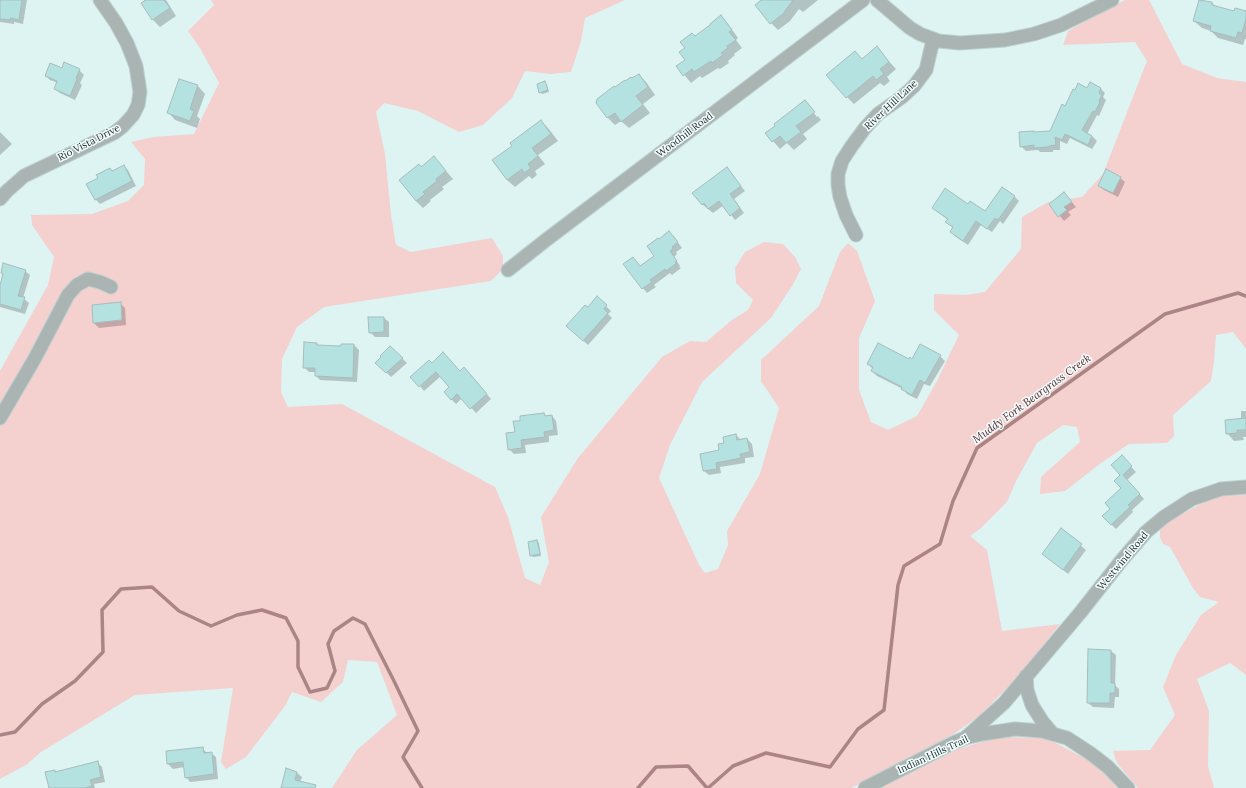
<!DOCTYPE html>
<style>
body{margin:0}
canvas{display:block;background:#ddf4f3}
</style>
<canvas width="1246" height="788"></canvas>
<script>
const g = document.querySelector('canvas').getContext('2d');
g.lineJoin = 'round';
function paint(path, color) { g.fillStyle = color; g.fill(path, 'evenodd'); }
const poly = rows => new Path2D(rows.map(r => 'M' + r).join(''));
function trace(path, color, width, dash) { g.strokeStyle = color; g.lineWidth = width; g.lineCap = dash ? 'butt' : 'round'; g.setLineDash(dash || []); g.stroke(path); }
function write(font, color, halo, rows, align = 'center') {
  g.font = font + ' Lora,serif'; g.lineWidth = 3; g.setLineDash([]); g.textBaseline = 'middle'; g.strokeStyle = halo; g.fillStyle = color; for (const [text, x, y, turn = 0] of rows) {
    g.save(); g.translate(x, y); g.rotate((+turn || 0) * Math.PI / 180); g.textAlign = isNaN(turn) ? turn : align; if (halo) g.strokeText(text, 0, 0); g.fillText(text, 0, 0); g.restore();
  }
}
paint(poly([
 [211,0,625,0,585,18,581,41,571,72,550,74,525,71,512,98,483,125,459,132,418,111,384,103,376,112,385,154,391,215,396,245,411,252,492,238,503,256,503,269,491,281,324,307,297,327,282,359,281,392,288,407,342,404,495,487,508,517,525,578,540,585,549,562,541,517,578,458,662,357,690,341,706,342,732,320,748,310,753,300,736,283,735,268,745,252,764,242,783,244,795,257,801,269,792,286,771,318,702,382,670,445,659,478,699,565,705,573,718,569,728,545,727,531,760,474,779,408,761,381,761,360,819,306,840,252,848,243,857,251,875,301,859,338,859,390,871,422,888,430,917,416,937,381,959,335,934,310,934,294,966,295,985,292,1021,249,1022,217,1048,202,1082,197,1103,174,1147,61,1135,42,1063,45,1068,31,1125,0,1149,0,1182,64,1217,78,1246,82,1246,349,1233,332,1216,335,1214,361,1211,381,1173,415,1174,436,1167,443,1129,444,1101,463,1065,491,1040,494,1041,477,1080,442,1077,427,1063,425,1037,443,1016,481,1007,502,981,528,970,536,987,550,1002,631,1060,624,1020,675,978,717,952,735,893,768,851,788,332,788,357,750,397,715,377,662,348,660,343,682,321,702,292,692,285,706,246,757,226,769,221,762,233,688,135,695,41,752,26,765,0,779,0,371,48,285,54,257,32,225,31,215,92,214,128,201,144,185,145,159,131,142,153,137,194,134,219,83,200,48,188,31,214,5],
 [1246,493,1246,675,1230,663,1197,679,1209,711,1208,766,1214,788,1138,788,1117,763,1113,751,1150,750,1175,715,1163,687,1176,655,1201,615,1219,602,1200,597,1193,588,1170,547,1163,544,1160,537,1160,531,1165,523,1216,496],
 [998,737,1046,738,1096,764,1117,788,881,788,958,749]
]), '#f4d0cf');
paint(poly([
 [0,0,27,0,23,24,14,22,14,24,0,22],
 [144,0,166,0,176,16,160,27,153,20,142,4,145,2],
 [763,0,818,0,803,12,799,9,790,21,778,30,771,23],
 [1200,0,1212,3,1216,7,1235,12,1246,12,1246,39,1245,39,1243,45,1218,38,1211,31,1202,28,1194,21],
 [721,16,728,24,738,38,736,40,742,48,734,54,735,55,728,61,729,63,720,69,718,68,702,78,700,76,691,83,678,67,686,60,686,48,695,37],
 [877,48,896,69,887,77,890,81,884,86,880,83,854,104,847,97,862,60],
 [62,69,79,70,84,75,80,83,82,85,75,100,60,93,55,89,58,83,50,80,46,76],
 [639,75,646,82,655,95,643,104,650,113,629,128,621,121,615,125,608,118,597,103,615,88],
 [545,83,547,85,549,92,542,94,540,92],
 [198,86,205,94,197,116,200,119,197,128,175,120,168,112],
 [1088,89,1101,89,1105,93,1103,97,1106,100,1099,116,1097,115,1087,134,1092,136,1097,141,1092,149,1070,138,1067,144,1060,141,1060,150,1053,150,1053,152,1040,152,1038,150,1026,151,1021,146,1020,133,1034,132,1036,133,1051,132,1065,107],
 [805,102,812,108,810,108,817,117,818,116,821,120,803,134,807,139,794,150,787,143,780,149,766,133],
 [541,121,548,128,558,141,538,155,545,164,535,171,537,175,532,179,529,176,515,187,507,180,513,146],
 [0,132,12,144,0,155],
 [434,157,453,179,442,187,444,189,430,200,431,201,423,208,416,201,421,168],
 [124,166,128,170,136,186,100,204,96,200,88,185,99,179,110,169,113,171],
 [727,168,745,191,734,199,744,213,735,220,724,205,713,213,702,204],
 [1120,178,1125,182,1118,197,1104,190,1099,186],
 [1064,193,1076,207,1068,212,1071,215,1064,221,1050,204],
 [1014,196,1019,201,1003,224,1000,221,992,232,981,225,968,245,956,237,951,232,953,228,947,222,948,220,933,208,968,205,985,212],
 [674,237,682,248,676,252,677,254,674,257,680,266,679,267,681,268,672,275,670,273,654,285,656,287,647,293,624,264,641,267,656,256],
 [25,271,30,275,23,298,29,303,25,314,0,307,0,288,4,275,2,273],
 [597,298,611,311,608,314,612,318,588,345,572,331],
 [120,303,125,308,126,325,99,328,94,323,93,306],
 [384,318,389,322,389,337,375,337,370,332],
 [317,344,319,346,342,347,354,345,359,350,357,382,320,380,316,376,316,372,309,372,304,367],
 [390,347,407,363,391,377,377,363],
 [940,356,945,361,930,386,924,384,917,399,907,394,903,389,877,376,872,371,873,369,868,364,909,361],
 [432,364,460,372,469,373,491,399,476,413,462,398,456,404,451,399,451,387,441,376,424,391,420,386],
 [1241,411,1246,411,1246,437,1243,437,1244,440,1234,441,1227,433,1241,420],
 [544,414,547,417,552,416,556,421,558,435,549,436,549,442,525,445,526,453,514,454,509,449,521,421],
 [736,435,741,440,747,439,752,444,754,457,745,458,745,463,720,467,721,473,709,475,704,471,720,451,725,444],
 [1122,457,1136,472,1127,480,1144,499,1132,510,1133,512,1116,529,1103,516,1111,509,1122,488],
 [1061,530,1086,550,1068,574,1043,554],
 [537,541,539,543,541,556,533,557,531,555],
 [1111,651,1116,655,1115,685,1119,689,1119,697,1115,697,1114,708,1093,707,1088,703],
 [202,748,207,753,211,753,216,757,218,779,190,782,186,777,184,767,173,769,168,764],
 [97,762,102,767,105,782,94,784,95,788,50,788,54,771,56,772],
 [287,770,297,773,302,777,300,782,312,788,282,788]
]), '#0003');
trace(poly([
 [0,735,15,732,42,704,75,681,103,652,102,610,121,589,152,587,179,611,211,626,237,615,262,610,286,618,298,641,298,667,310,692,327,688,335,671,328,644,334,631,353,618,365,624,393,679,418,731,403,757,422,788],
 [638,788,656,767,688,766,707,788],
 [708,788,733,766,766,753,830,767,858,729,884,710,898,585,904,566,940,544,953,501,977,448,1165,314,1238,293,1246,296]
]), '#ab8585', 3.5);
const building = poly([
 [0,0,22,0,19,20,10,18,10,20,0,19,0,0],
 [146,0,164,0,170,8,152,20,141,3,146,0],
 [761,0,793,0,783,14,770,24,755,5,761,0],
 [1199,0,1212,2,1212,5,1234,11,1235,8,1246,11,1246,19,1242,33,1238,32,1236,38,1210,31,1211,26,1193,21,1199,0],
 [721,15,732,30,729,32,736,40,727,46,728,48,721,53,723,55,712,63,711,61,694,72,692,69,683,76,676,66,685,60,679,52,685,48,680,42,692,33,695,36,710,25,710,24,721,15],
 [877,46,889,62,880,69,884,74,876,80,873,76,846,98,826,75,855,51,862,59,877,46],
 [64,62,80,69,76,78,77,79,70,96,54,89,57,81,45,76,50,63,62,68,64,62],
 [639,74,648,87,636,96,643,105,621,122,615,113,607,118,596,103,597,99,614,86,615,87,625,80,625,81,631,77,632,78,639,74],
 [179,79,198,85,190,109,194,111,190,121,167,113,179,79],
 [545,81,548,90,539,93,537,84,545,81],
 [1090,82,1101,88,1099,93,1102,95,1099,101,1100,102,1095,112,1093,111,1082,130,1092,136,1088,145,1065,134,1062,140,1055,137,1056,145,1049,146,1048,147,1034,148,1034,145,1020,147,1019,132,1034,131,1034,132,1050,131,1062,104,1065,106,1073,89,1075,90,1078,83,1087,88,1090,82],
 [805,100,815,112,796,126,801,132,786,143,780,136,772,142,765,133,775,126,774,124,805,100],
 [541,120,551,134,532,148,538,156,528,164,531,168,524,173,522,169,507,180,492,160,512,146,510,143,541,120],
 [434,156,446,171,436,179,437,181,423,192,425,194,416,201,399,180,419,164,421,167,434,156],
 [124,165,132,181,95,200,86,184,98,178,96,175,110,168,112,171,124,165],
 [727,167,741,186,730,194,740,208,730,216,719,201,708,209,704,203,702,205,692,193,727,167],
 [1106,169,1121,177,1113,193,1098,186,1106,169],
 [1002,187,1015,196,998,220,995,218,987,229,976,221,963,241,950,232,953,227,945,222,948,219,932,208,945,188,968,204,970,201,985,211,1002,187],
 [1064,192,1072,202,1064,207,1067,210,1058,217,1049,204,1064,192],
 [669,231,678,242,672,247,673,249,670,251,677,261,675,262,677,263,666,271,665,269,650,280,652,282,642,289,623,264,633,257,640,266,654,256,647,246,658,238,659,239,669,231],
 [3,263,26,270,18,296,25,297,21,310,0,304,0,285,3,274,1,273,3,263],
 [597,296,607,305,604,309,608,313,583,341,566,326,585,305,588,307,597,296],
 [121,302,122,320,93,323,92,305,121,302],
 [368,317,384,317,384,332,369,333,368,317],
 [304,342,317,343,317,345,341,346,341,344,354,344,353,378,315,376,315,368,303,368,304,342],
 [878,343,909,359,910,357,912,359,920,344,941,355,925,383,920,380,912,395,901,389,902,387,871,371,873,367,867,364,878,343],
 [390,346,403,358,386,373,375,363,381,357,380,356,390,346],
 [443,352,460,371,464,367,487,394,470,409,457,394,451,400,444,392,449,387,436,372,419,387,410,377,429,360,432,363,443,352],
 [544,413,545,416,552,415,554,430,544,432,545,437,521,440,522,448,508,450,506,433,515,432,513,421,520,421,520,416,544,413],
 [1246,418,1246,430,1237,430,1237,433,1226,434,1225,420,1246,418],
 [736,434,737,440,747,438,750,452,740,454,741,458,716,463,717,469,703,471,700,454,719,450,718,444,724,443,723,437,736,434],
 [1122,455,1132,466,1123,475,1140,494,1128,505,1130,507,1111,525,1102,516,1110,509,1105,503,1121,488,1114,481,1120,475,1111,465,1122,455],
 [1061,528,1082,544,1063,570,1042,554,1061,528],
 [537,540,540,554,530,556,528,542,537,540],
 [1088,649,1111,650,1111,683,1115,683,1115,693,1110,693,1110,703,1087,703,1088,649],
 [203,747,204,753,212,752,214,774,185,778,183,762,167,764,166,751,203,747],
 [98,761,101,777,90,780,92,786,85,788,49,788,45,772,55,770,55,772,98,761],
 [286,768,297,772,295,780,316,785,315,788,281,788,286,768]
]);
paint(building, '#b4e2e1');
trace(building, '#a7bcbc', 1);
const minor = poly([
 [877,0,910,28,920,34,939,41,960,43,1005,40,1034,34,1061,25,1112,0],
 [0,199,7,191,24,176,114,133,123,126,133,115,138,105,140,92,136,66,127,43,116,23,100,0],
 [856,235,846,215,840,197,838,185,838,174,842,161,851,147,865,128,878,114,902,97,914,86,926,70,933,40],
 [508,270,546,240,863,0],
 [0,418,35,358,68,295,77,285,88,279,100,282,111,287],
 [1026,676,1027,690,1032,705,1042,721,1053,734],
 [965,738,1004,703,1080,613,1121,561,1146,532,1164,517,1192,499,1221,489,1246,487],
 [865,788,953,743,965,738,982,734,1015,729,1042,731,1067,738,1090,753,1108,767,1128,788]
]);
trace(minor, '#bcd0cf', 15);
trace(minor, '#aab4b3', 13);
write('10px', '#252d2d', '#f2ffff', [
 ["River Hill Lane",891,105,-43],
 ["Woodhill Road",685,135,-37],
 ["Rio Vista Drive",89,143,-27],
 ["Westwind Road",1123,561,-50],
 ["Indian Hills Trail",933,755,-25]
]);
write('italic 11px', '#5b2729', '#f2ffff', [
 ["Muddy Fork Beargrass Creek",1032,399,-36]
]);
</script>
